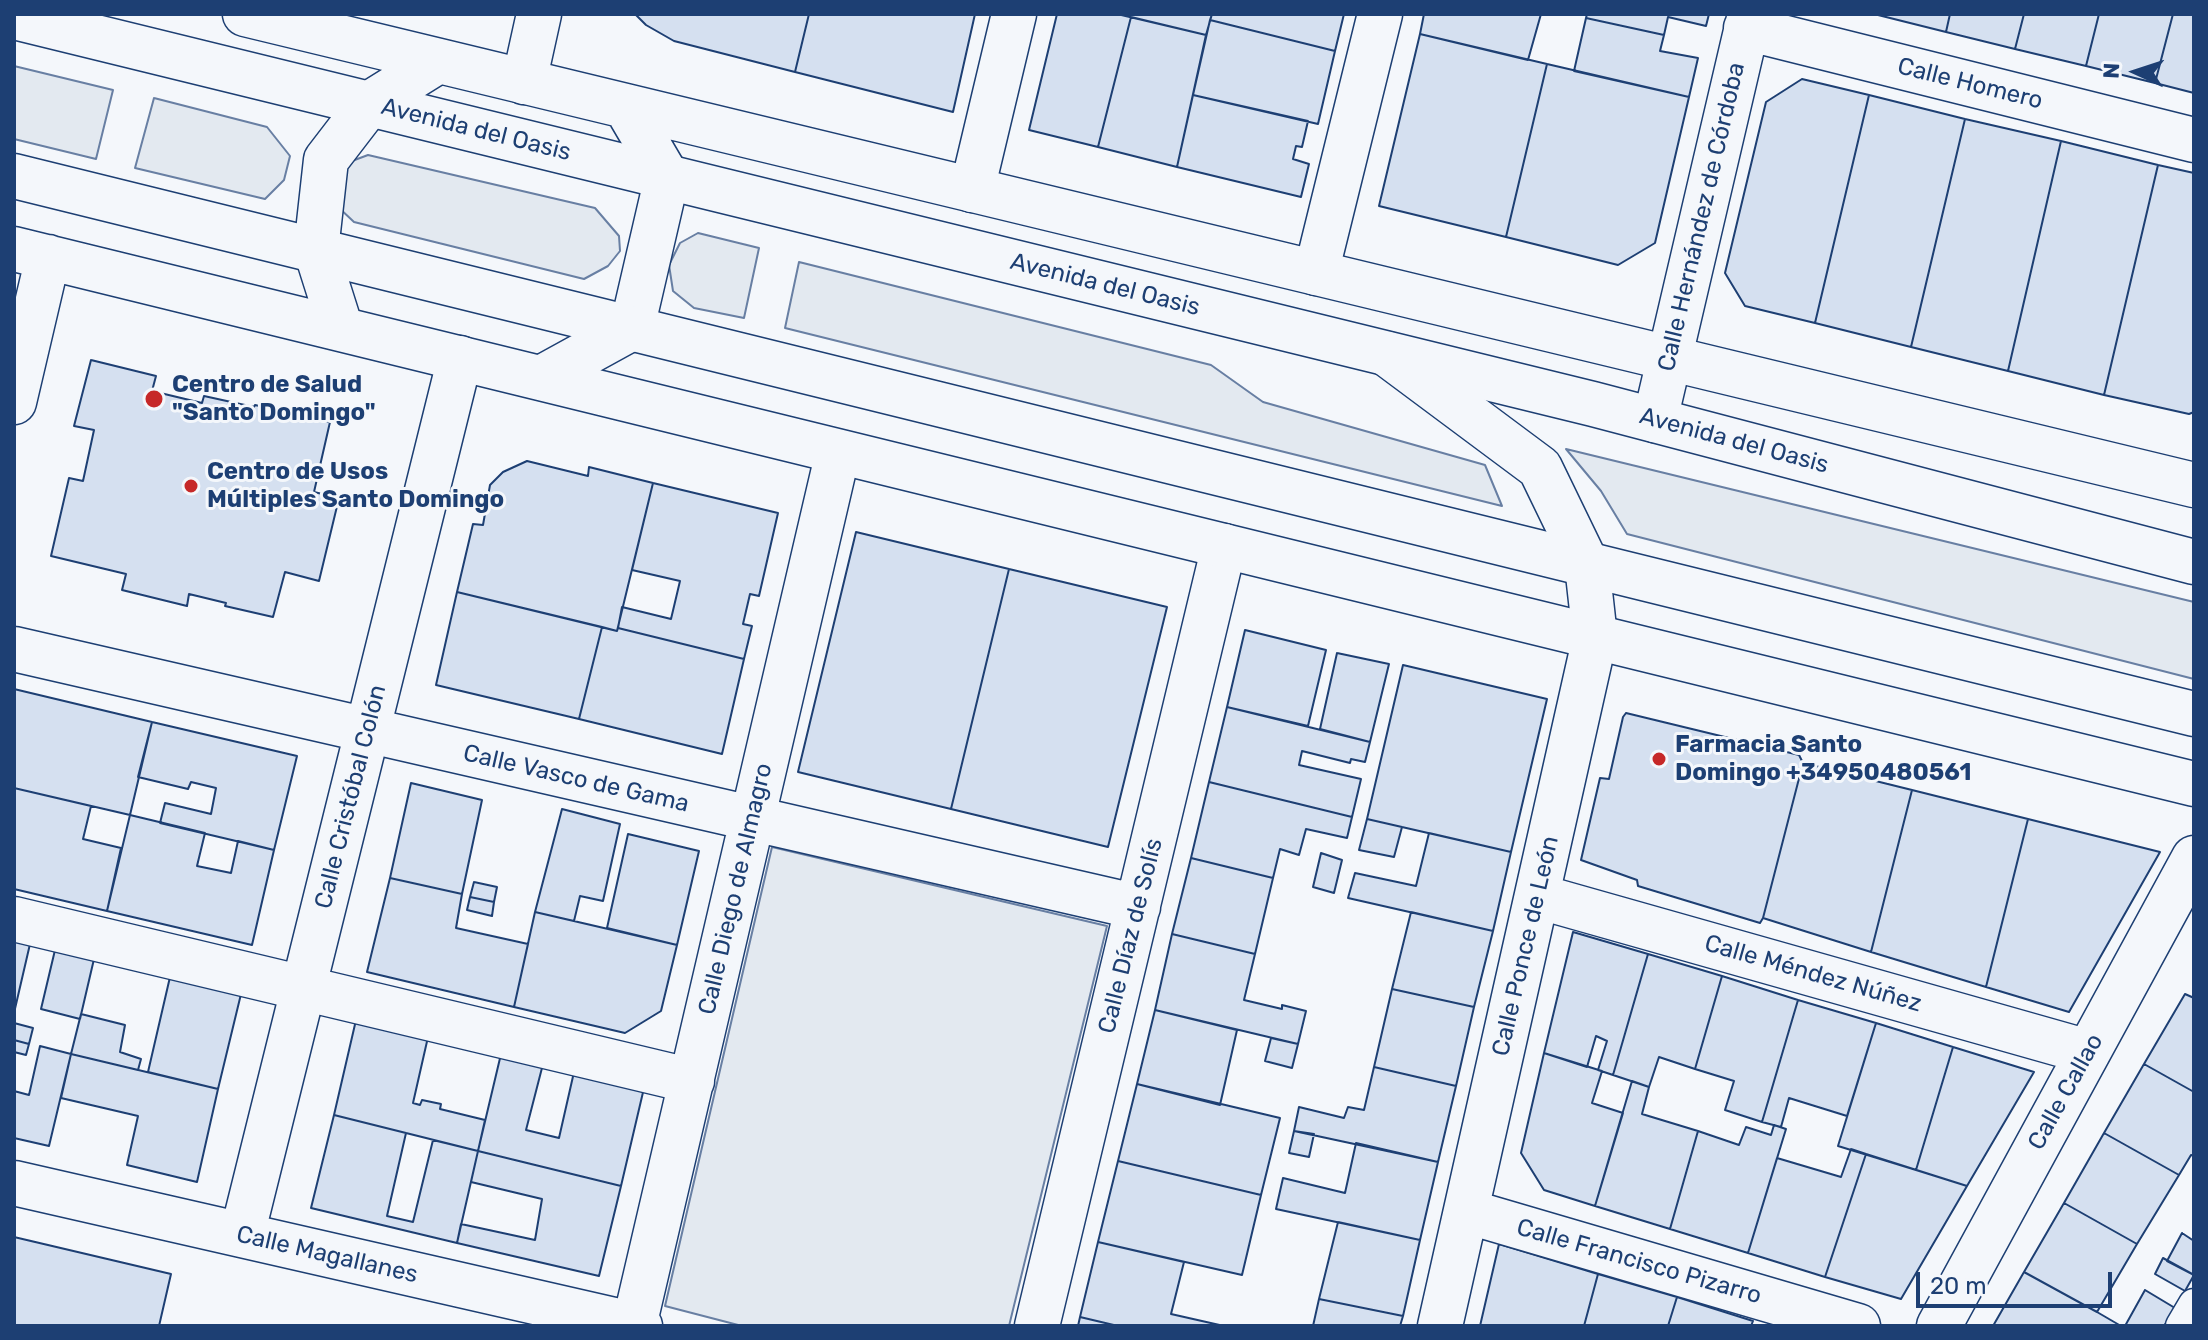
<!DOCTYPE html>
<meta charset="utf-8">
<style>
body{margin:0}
#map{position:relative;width:2208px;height:1340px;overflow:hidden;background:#f4f7fb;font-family:Rubik,sans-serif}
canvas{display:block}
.frame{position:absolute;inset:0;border:16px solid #1d3f73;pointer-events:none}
.north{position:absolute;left:2096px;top:32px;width:80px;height:80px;-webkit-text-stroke:6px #f4f7fb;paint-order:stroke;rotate:273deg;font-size:22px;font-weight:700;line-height:32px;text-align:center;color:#1d3f73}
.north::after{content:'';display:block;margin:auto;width:28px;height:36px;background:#1d3f73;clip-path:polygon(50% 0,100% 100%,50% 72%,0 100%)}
.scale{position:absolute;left:1916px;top:1272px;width:196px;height:36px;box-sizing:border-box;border:4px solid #1d3f73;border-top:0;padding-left:10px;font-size:24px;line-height:28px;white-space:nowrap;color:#1d3f73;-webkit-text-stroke:6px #f4f7fb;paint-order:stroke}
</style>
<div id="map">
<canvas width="2208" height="1340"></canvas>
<div class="frame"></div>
<div class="north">N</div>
<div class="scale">20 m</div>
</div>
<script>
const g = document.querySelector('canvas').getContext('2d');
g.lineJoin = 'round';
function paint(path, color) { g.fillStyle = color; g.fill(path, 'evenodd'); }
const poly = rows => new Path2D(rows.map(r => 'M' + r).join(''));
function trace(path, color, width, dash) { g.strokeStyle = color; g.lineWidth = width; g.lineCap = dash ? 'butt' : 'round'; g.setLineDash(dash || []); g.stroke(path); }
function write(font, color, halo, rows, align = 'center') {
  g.font = font + ' Rubik,sans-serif'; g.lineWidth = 6; g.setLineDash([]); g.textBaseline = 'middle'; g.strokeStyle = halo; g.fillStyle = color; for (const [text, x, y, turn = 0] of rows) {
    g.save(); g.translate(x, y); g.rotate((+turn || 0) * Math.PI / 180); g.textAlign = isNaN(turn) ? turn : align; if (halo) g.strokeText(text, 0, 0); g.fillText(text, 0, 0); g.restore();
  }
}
const green = poly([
 [14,66,113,90,96,159,14,139,14,66],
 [154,98,267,127,290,156,284,180,265,199,135,168,154,98],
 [368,155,595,208,619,236,620,251,608,266,584,279,354,222,337,206,344,164,368,155],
 [698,233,759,248,744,318,694,308,673,291,669,265,680,243,698,233],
 [799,262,1211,365,1263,402,1485,465,1502,506,785,328,799,262],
 [1566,449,2194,602,2194,679,1627,534,1601,491,1566,449],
 [772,847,1107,926,1009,1326,742,1326,665,1306,772,847]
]);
paint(green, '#e3e9f0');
trace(green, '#687fa3', 2);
const building = poly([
 [635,14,809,14,795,72,674,41,646,25,635,14],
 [809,14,975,14,953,112,795,72,809,14],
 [1057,14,1117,14,1131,17,1098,147,1029,130,1057,14],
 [1117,14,1212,14,1206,35,1117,14],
 [1212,14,1344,14,1335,51,1210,20,1212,14],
 [1424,14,1541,14,1528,60,1420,34,1424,14],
 [1587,14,1709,14,1706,26,1668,17,1664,35,1586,18,1587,14],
 [1874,14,1950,14,1946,32,1874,14],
 [1950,14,2024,14,2015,49,1946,32,1950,14],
 [2024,14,2099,14,2086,66,2015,49,2024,14],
 [2099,14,2173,14,2155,83,2086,66,2099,14],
 [2173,14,2194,14,2194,93,2155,83,2173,14],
 [1131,17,1206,35,1177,167,1098,147,1131,17],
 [1586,18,1664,35,1660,51,1698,58,1689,97,1574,71,1586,18],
 [1210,20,1335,51,1318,124,1193,95,1210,20],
 [1420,34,1547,64,1506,237,1379,206,1420,34],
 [1547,64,1689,97,1655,243,1618,265,1506,237,1547,64],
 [1802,79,1869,95,1815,323,1745,306,1725,273,1766,102,1802,79],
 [1193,95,1308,121,1302,147,1296,146,1293,159,1309,164,1301,197,1177,167,1193,95],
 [1869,95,1965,119,1911,347,1815,323,1869,95],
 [1965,119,2061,141,2008,371,1911,347,1965,119],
 [2061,141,2158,165,2104,395,2008,371,2061,141],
 [2158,165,2194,173,2194,412,2189,414,2104,395,2158,165],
 [91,360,156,376,152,391,202,403,204,396,254,407,255,405,330,422,314,492,339,498,319,581,285,572,273,617,225,606,226,603,189,594,187,606,122,590,126,574,51,556,69,478,83,481,94,430,74,426,91,360],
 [527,461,588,476,589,467,653,483,617,631,457,592,473,524,483,525,490,485,503,472,527,461],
 [653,483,778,513,759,596,750,594,743,624,752,626,744,659,618,628,622,607,671,619,680,581,632,570,653,483],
 [856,532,1009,569,951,809,798,772,856,532],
 [1009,569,1167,607,1108,847,951,809,1009,569],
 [457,592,602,627,579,719,436,685,457,592],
 [602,627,617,631,618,628,744,659,722,754,579,719,602,627],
 [1245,630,1326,650,1308,726,1227,707,1245,630],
 [1337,653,1389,664,1370,742,1320,729,1337,653],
 [1403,665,1547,699,1511,852,1367,819,1403,665],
 [14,689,152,722,130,815,14,788,14,689],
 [1227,707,1370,742,1365,762,1351,759,1350,763,1302,751,1299,765,1361,779,1352,817,1209,782,1227,707],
 [1626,713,1799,755,1803,763,1763,918,1760,923,1638,886,1637,880,1581,860,1600,778,1609,779,1623,717,1626,713],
 [152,722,297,756,274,850,160,823,165,803,211,814,216,788,191,782,188,789,138,777,152,722],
 [1803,763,1912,790,1871,952,1763,918,1803,763],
 [1209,782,1352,817,1347,838,1306,829,1299,855,1280,849,1273,878,1191,858,1209,782],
 [411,783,482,800,462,894,390,878,411,783],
 [14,788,91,806,83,839,121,848,107,911,14,889,14,788],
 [1912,790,2028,819,1986,987,1871,952,1912,790],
 [562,809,620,824,603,901,580,896,574,921,535,912,562,809],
 [130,815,205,833,197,866,231,873,238,841,274,850,252,945,107,911,130,815],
 [1367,819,1402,827,1394,857,1359,850,1367,819],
 [2028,819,2160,852,2069,1012,1986,987,2028,819],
 [1429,833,1511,852,1493,931,1348,898,1355,873,1416,886,1429,833],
 [628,834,699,851,677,945,607,928,628,834],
 [1321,853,1342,860,1334,893,1313,887,1321,853],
 [1191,858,1273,878,1255,954,1172,934,1191,858],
 [390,878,462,894,456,928,528,944,514,1007,367,972,390,878],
 [474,882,497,887,494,902,470,897,474,882],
 [470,897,494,902,492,916,467,910,470,897],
 [535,912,677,945,661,1011,625,1033,514,1007,535,912],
 [1411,912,1493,931,1474,1007,1392,989,1411,912],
 [1573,932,1648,954,1613,1075,1598,1070,1607,1041,1596,1036,1587,1067,1544,1053,1573,932],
 [1172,934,1255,954,1244,1000,1282,1009,1282,1005,1306,1011,1298,1044,1155,1010,1172,934],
 [14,940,30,944,14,1013,14,940],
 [55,950,94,959,80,1019,41,1009,55,950],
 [1648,954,1722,976,1695,1069,1659,1057,1649,1087,1613,1075,1648,954],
 [1722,976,1798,1000,1762,1122,1725,1110,1734,1081,1695,1069,1722,976],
 [170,977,241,994,218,1089,148,1072,170,977],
 [1392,989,1474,1007,1456,1086,1374,1067,1392,989],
 [2185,994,2194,998,2194,1092,2144,1064,2185,994],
 [1798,1000,1876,1023,1847,1116,1789,1098,1781,1127,1762,1122,1798,1000],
 [1155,1010,1237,1030,1220,1105,1137,1084,1155,1010],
 [81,1014,125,1025,120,1052,141,1059,138,1070,71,1054,81,1014],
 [356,1020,428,1037,413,1103,420,1105,422,1100,441,1104,440,1109,485,1120,478,1151,334,1115,356,1020],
 [14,1023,33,1028,29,1044,14,1040,14,1023],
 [1876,1023,1953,1047,1916,1170,1838,1146,1876,1023],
 [1271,1038,1298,1044,1292,1068,1265,1061,1271,1038],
 [14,1040,29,1044,26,1055,14,1052,14,1040],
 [40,1046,71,1054,49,1146,14,1138,14,1091,29,1095,40,1046],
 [1953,1047,2034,1072,1967,1186,1916,1170,1953,1047],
 [1544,1053,1602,1071,1592,1103,1623,1113,1595,1206,1544,1190,1521,1153,1544,1053],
 [71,1054,218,1089,197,1182,127,1165,138,1116,61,1098,71,1054],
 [501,1054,543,1064,526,1130,559,1138,574,1072,644,1088,621,1186,478,1151,501,1054],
 [2144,1064,2194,1092,2194,1156,2191,1155,2179,1175,2104,1133,2144,1064],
 [1374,1067,1456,1086,1438,1162,1294,1131,1299,1107,1344,1118,1348,1107,1364,1110,1374,1067],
 [1632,1081,1649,1087,1642,1114,1698,1131,1670,1229,1595,1206,1632,1081],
 [1137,1084,1280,1118,1261,1195,1118,1161,1137,1084],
 [334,1115,406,1133,387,1216,413,1222,433,1140,478,1151,457,1243,311,1208,334,1115],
 [1774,1125,1786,1129,1748,1253,1670,1229,1698,1131,1739,1145,1746,1127,1771,1135,1774,1125],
 [1294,1131,1314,1134,1309,1157,1289,1153,1294,1131],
 [2104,1133,2179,1175,2137,1244,2064,1203,2104,1133],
 [1356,1143,1438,1162,1420,1240,1276,1209,1283,1178,1345,1193,1356,1143],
 [1851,1149,1866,1154,1825,1277,1748,1253,1777,1158,1841,1177,1851,1149],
 [478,1151,621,1186,599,1276,457,1243,461,1224,535,1240,542,1199,471,1182,478,1151],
 [1866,1154,1967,1186,1901,1299,1825,1277,1866,1154],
 [1118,1161,1261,1195,1242,1275,1098,1242,1118,1161],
 [2064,1203,2137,1244,2097,1312,2024,1272,2064,1203],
 [1338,1222,1420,1240,1403,1316,1319,1299,1338,1222],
 [2182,1233,2194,1241,2194,1275,2167,1261,2182,1233],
 [14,1237,171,1274,159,1326,14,1326,14,1237],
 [1098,1242,1184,1262,1171,1314,1224,1326,1118,1326,1080,1317,1098,1242],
 [1499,1244,1598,1274,1584,1326,1480,1326,1499,1244],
 [2163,1258,2194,1275,2185,1291,2155,1274,2163,1258],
 [2024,1272,2097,1312,2121,1326,1993,1326,2024,1272],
 [1598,1274,1677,1297,1668,1326,1584,1326,1598,1274],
 [2145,1290,2175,1308,2164,1326,2125,1326,2145,1290],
 [1677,1297,1753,1321,1751,1326,1668,1326,1677,1297],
 [1319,1299,1403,1316,1400,1326,1313,1326,1319,1299],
 [1080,1317,1118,1326,1078,1326,1080,1317]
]);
paint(building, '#d5e0f0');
trace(building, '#1d3f73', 2);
const service = poly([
 [2181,1326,2194,1304]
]);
const minor = poly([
 [1746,28,2194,140],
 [524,82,539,14],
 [972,190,1014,14],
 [1316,273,1380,14],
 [1387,354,1540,468,1587,565,1595,637,1440,1326],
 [1655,420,1750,14],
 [14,649,1138,907],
 [1537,896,2088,1052],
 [14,919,692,1081],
 [14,1183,640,1326],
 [1466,1211,1858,1326],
 [242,1235,460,358],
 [634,1326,838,452],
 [1037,1326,1224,546],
 [1939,1326,2194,858]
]);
const tertiary = poly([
 [245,14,2194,485],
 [14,249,2194,784],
 [341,329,316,250,326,160,369,104,438,61],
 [541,378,632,328,667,177,626,107],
 [14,402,48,257]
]);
const secondary = poly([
 [14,17,1593,404,2194,562],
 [14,176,2194,714]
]);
trace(service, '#1d3f73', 33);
trace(minor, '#1d3f73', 47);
trace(tertiary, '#1d3f73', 47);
trace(secondary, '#1d3f73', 47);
trace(service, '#f4f7fb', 30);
trace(minor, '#f4f7fb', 44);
trace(tertiary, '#f4f7fb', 44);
trace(secondary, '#f4f7fb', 44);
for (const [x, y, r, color] of [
 [154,399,10,"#c62828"],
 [191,486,8,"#c62828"],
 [1659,759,8,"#c62828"]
]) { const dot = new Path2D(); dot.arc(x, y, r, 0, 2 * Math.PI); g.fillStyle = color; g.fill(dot); trace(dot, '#f4f7fb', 3); }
write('24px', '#1d3f73', '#f4f7fb', [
 ["Calle Homero",1970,84,14],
 ["Avenida del Oasis",476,130,14],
 ["Calle Hernández de Córdoba",1702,217,-77],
 ["Avenida del Oasis",1105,285,14],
 ["Avenida del Oasis",1734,441,15],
 ["Calle Vasco de Gama",576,779,13],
 ["Calle Cristóbal Colón",351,797,-76],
 ["Calle Diego de Almagro",736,889,-77],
 ["Calle Díaz de Solís",1131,936,-76],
 ["Calle Ponce de León",1526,946,-77],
 ["Calle Méndez Núñez",1813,974,16],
 ["Calle Callao",2066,1092,-61],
 ["Calle Magallanes",327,1255,13],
 ["Calle Francisco Pizarro",1639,1262,16]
]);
write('bold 24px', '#1d3f73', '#f4f7fb', [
 ["Centro de Salud",172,385],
 ["\"Santo Domingo\"",172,413],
 ["Centro de Usos",207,472],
 ["Múltiples Santo Domingo",207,500],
 ["Farmacia Santo",1675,745],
 ["Domingo +34950480561",1675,773]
], 'left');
</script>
